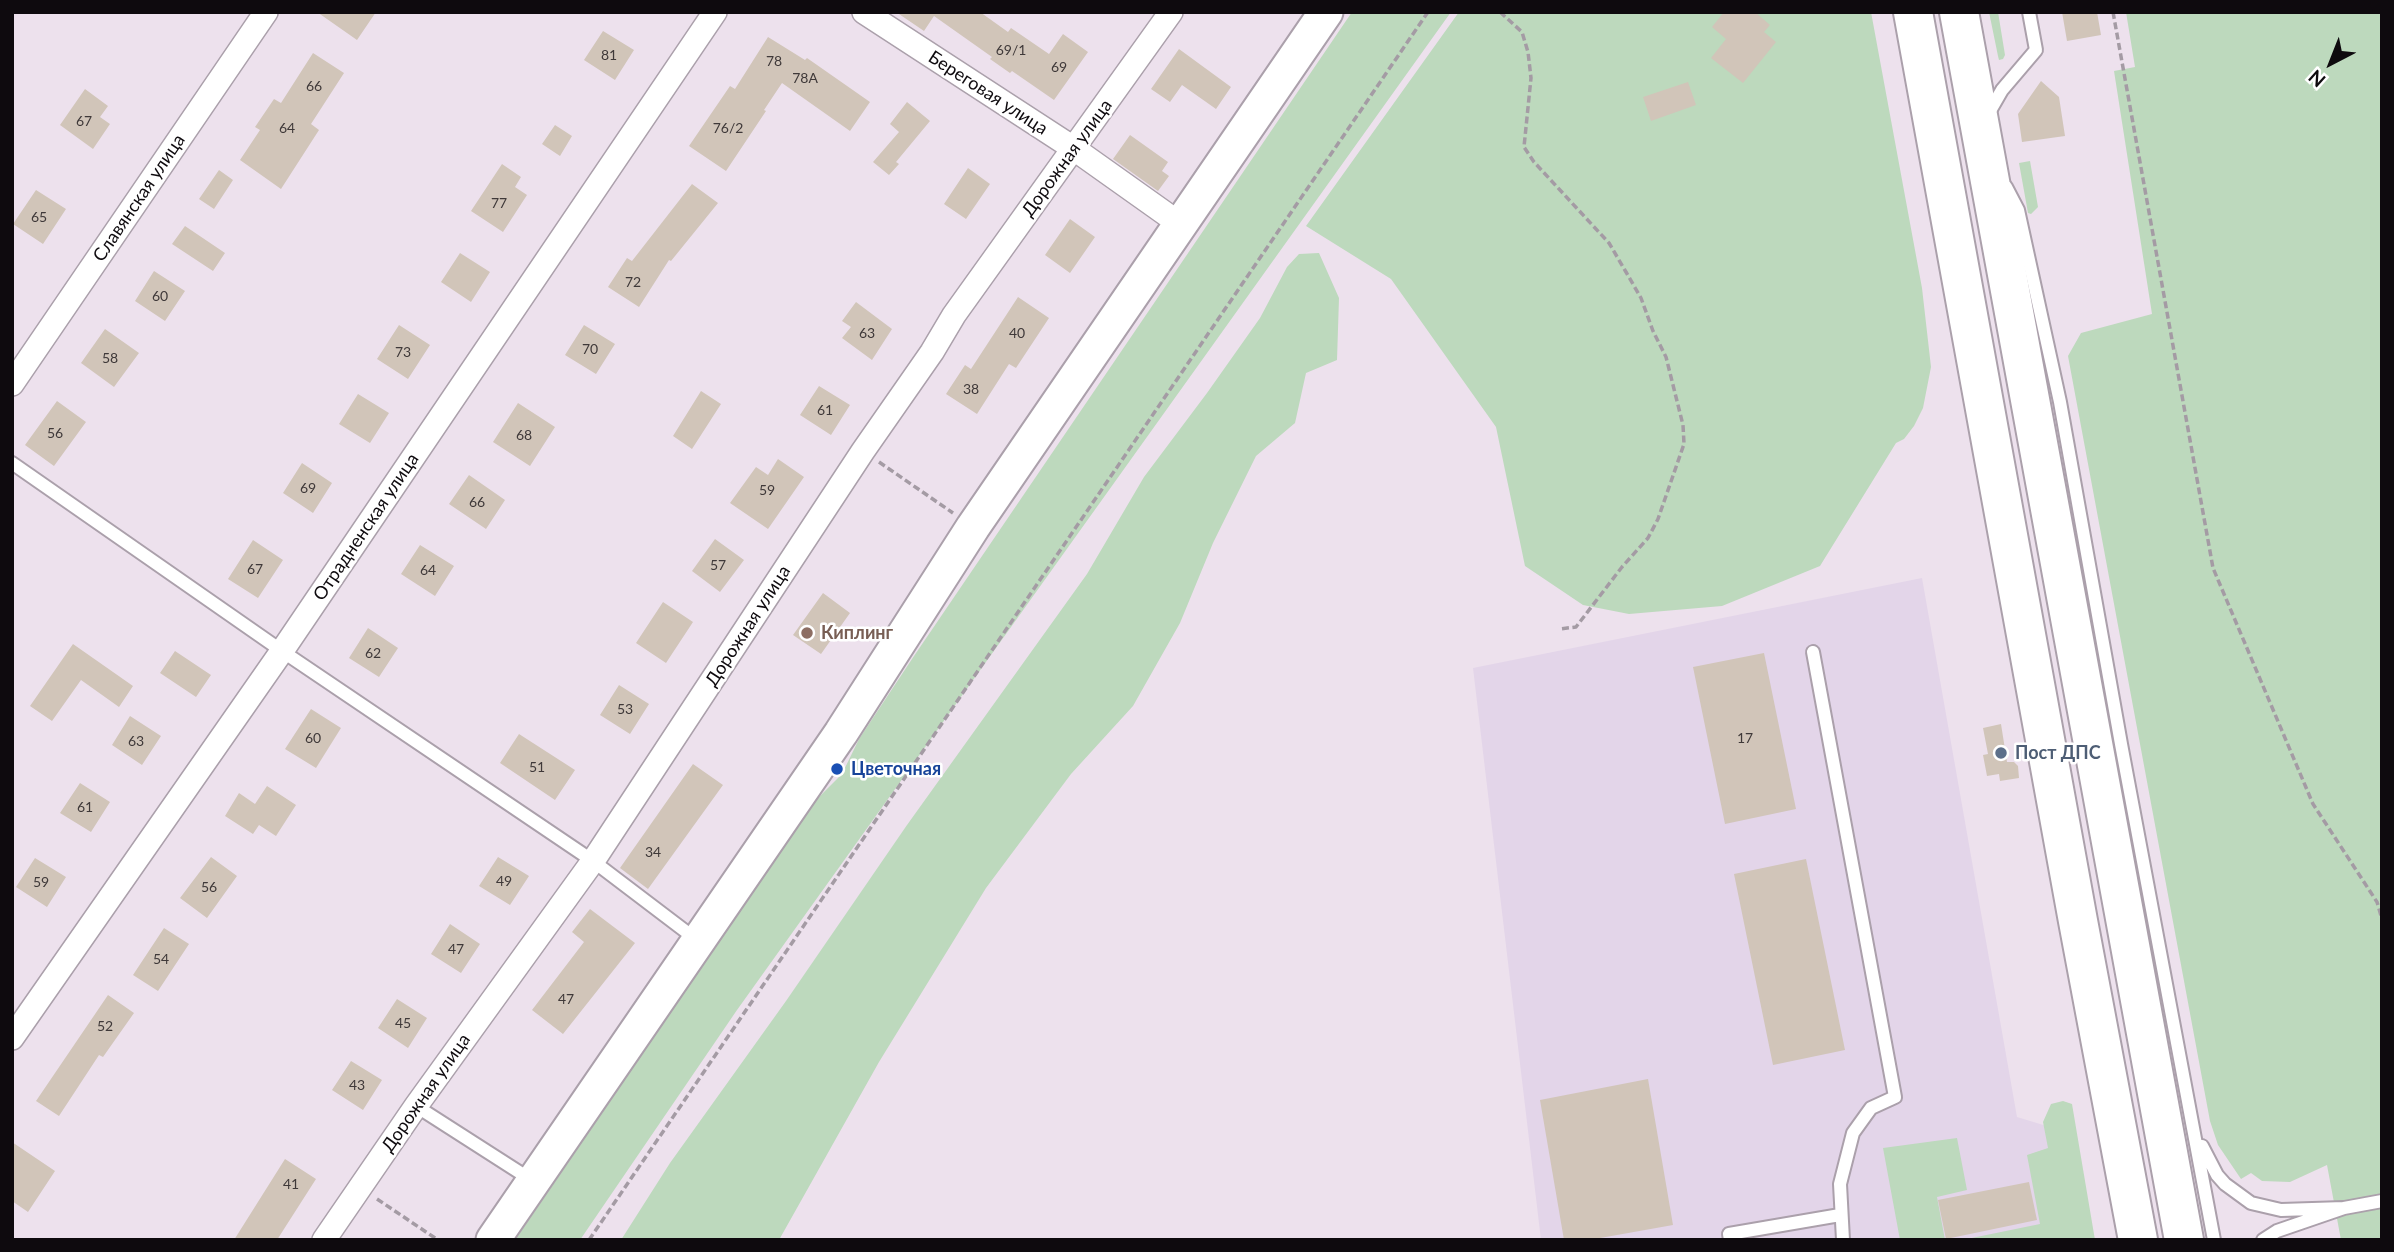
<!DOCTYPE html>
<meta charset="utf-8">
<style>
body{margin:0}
#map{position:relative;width:2394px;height:1252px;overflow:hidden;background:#ede1ed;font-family:Lato,sans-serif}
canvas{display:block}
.frame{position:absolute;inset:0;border:14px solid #0e0a0e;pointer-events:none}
.north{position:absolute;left:2296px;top:28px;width:70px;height:70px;-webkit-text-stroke:5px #fff;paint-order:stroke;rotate:222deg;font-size:19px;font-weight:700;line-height:28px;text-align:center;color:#0e0a0e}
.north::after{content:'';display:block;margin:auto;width:24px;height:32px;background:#0e0a0e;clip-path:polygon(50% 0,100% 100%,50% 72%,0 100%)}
</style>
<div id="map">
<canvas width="2394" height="1252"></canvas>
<div class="frame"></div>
<div class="north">N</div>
</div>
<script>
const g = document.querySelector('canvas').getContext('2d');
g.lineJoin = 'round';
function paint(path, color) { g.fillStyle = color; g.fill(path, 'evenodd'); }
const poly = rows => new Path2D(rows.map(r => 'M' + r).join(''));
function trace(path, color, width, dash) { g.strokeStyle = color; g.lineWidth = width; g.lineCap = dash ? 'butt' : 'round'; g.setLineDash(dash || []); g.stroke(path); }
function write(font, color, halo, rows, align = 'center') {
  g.font = font + ' Lato,sans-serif'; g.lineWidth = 5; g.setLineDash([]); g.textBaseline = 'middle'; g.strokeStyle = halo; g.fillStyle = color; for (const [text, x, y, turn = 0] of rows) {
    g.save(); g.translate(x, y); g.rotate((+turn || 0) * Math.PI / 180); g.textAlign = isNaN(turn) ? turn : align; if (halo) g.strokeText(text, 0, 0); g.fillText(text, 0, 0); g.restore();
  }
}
paint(poly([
 [1922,578,2017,1117,2063,1131,2084,1240,1541,1240,1473,668]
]), '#e3d5e9');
paint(poly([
 [1352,12,1451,12,737,1010,580,1240,515,1240,815,801,842,774,859,739,914,656],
 [1459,12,1871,12,1922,288,1931,367,1923,408,1914,426,1904,439,1896,443,1820,566,1722,606,1629,614,1583,605,1525,566,1496,427,1391,279,1306,226],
 [1989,12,1998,12,2005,55,2003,59,1999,60,1998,56],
 [2126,12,2382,12,2382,1240,2341,1240,2327,1165,2290,1182,2262,1181,2251,1173,2241,1179,2218,1145,2210,1121,2068,356,2081,333,2152,314,2114,71,2135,67],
 [2030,161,2038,207,2031,214,2028,213,2019,163],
 [1319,253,1339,298,1337,360,1306,373,1295,423,1256,456,1213,543,1180,623,1133,706,1071,774,986,888,879,1062,779,1240,621,1240,670,1163,786,1001,907,825,1087,574,1144,477,1207,393,1260,318,1287,267,1299,254],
 [2063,1101,2072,1104,2095,1240,1962,1240,2040,1224,2027,1155,2048,1148,2043,1122,2051,1104],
 [1957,1138,1967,1190,1937,1197,1945,1240,1900,1240,1883,1148]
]), '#bdd9bd');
paint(poly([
 [317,12,376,12,357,40],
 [896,12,980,12,1008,32,1011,28,1049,54,1063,34,1088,52,1054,100,1012,71,1010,73,990,59,992,57,934,16,924,31],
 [1724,12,1755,12,1770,25,1764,32,1776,42,1743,83,1711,58,1726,39,1712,27],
 [2062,12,2097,12,2101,35,2067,41],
 [603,31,634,50,615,80,584,60],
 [768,37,805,60,807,58,870,102,850,131,782,83,764,110,766,111,726,171,689,146,730,86,735,89],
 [1179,49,1231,87,1216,109,1182,85,1170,102,1151,89],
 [313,53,344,73,311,124,319,130,281,189,240,160,260,130,255,127,274,99,281,103],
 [2041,81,2059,97,2065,136,2022,142,2018,114],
 [1688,82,1696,105,1651,121,1643,97],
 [85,89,108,106,100,117,110,124,93,149,60,125],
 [907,102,930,121,896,162,899,164,889,175,873,162,899,132,890,124],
 [555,125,572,136,560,156,542,144],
 [1130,135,1168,162,1162,171,1169,176,1158,191,1113,159],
 [502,164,521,177,515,187,527,195,503,232,471,211],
 [968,168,990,184,966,219,944,204],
 [219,170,233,180,214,209,199,199],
 [692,184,718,203,671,261,669,260,639,307,608,287,627,258,632,261],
 [36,190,66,209,43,244,13,224],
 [1070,219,1095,237,1070,273,1045,255],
 [185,226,225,253,213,271,172,244],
 [460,253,490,272,471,302,441,282],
 [154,271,185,291,165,321,135,301],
 [1018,297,1049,318,1016,368,1009,364,977,414,946,394,965,365,971,369],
 [856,302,892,329,872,360,842,338,851,327,842,321],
 [399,325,430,345,408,379,377,359],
 [584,325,615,344,596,374,565,355],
 [105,329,139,353,114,387,81,363],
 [819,386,850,405,831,435,800,415],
 [701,391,721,404,692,449,673,436],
 [358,394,389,413,370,443,339,424],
 [57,401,86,422,54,466,25,445],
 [518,403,555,427,530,466,493,442],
 [778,459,804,477,768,529,730,503,756,467,768,475],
 [302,463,332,483,313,513,283,493],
 [469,475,505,500,486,529,449,504],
 [715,539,744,560,720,592,692,571],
 [253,540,283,560,258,598,228,579],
 [420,545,454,566,435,596,401,574],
 [823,593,850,613,821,654,793,635],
 [663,602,693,622,666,663,636,643],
 [368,628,398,648,379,677,349,658],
 [73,644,133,686,119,707,81,680,52,721,30,706],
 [175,651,211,675,196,697,160,673],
 [1764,653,1796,809,1725,824,1693,667],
 [619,685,649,704,630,734,600,715],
 [311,709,341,728,316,768,285,749],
 [130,716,161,736,142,765,112,745],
 [2001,724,2007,762,2014,762,2018,766,2019,778,2000,781,1999,774,1987,776,1983,755,1988,754,1983,728],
 [519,734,575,770,555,800,500,763],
 [693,764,723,785,648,889,620,868],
 [80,783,110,802,91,832,60,813],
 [267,786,296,805,276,836,259,825,253,834,225,816,239,793,255,804],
 [211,857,237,876,207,918,180,898],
 [498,857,529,876,510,905,479,886],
 [35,858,66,877,47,907,16,887],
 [1806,859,1845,1050,1773,1065,1734,874],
 [590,909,635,943,563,1034,532,1010,584,942,572,932],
 [450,924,480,944,461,973,431,954],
 [164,928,189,944,158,991,133,975],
 [108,995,134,1013,103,1057,99,1055,59,1116,36,1101],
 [397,999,427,1018,408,1048,378,1028],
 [351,1061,382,1080,363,1110,332,1090],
 [1648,1079,1673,1225,1589,1240,1564,1240,1540,1100],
 [12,1142,55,1171,28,1212,12,1201],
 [285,1159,316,1179,284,1229,277,1240,234,1240],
 [2029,1182,2037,1220,1946,1239,1938,1200]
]), '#d1c5b9');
const lane = poly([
 [1987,116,2002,90,2036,50,2029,12],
 [2006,187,2018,210,2060,402,2121,744,2214,1240],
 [12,463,282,651,593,861,697,940],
 [1813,652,1895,1097,1871,1108,1853,1133,1840,1184,1843,1240],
 [416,1106,533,1181],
 [2202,1146,2217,1175,2225,1184,2251,1203,2281,1210,2344,1208],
 [1730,1240,1729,1234,1840,1215],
 [2263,1240,2277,1231,2344,1208,2382,1201]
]);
const street = poly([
 [864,12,1073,148,1180,224],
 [12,384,266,12],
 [12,1038,282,651,715,12],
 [324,1240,416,1106,593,861,863,451,932,352,954,315,1171,12]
]);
const secondary = poly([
 [493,1240,841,733,973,527,1326,12]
]);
const highway = poly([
 [1913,12,2078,921,2138,1240],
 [1959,12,2184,1240]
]);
trace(lane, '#aba0ab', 16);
trace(street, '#aba0ab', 26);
trace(secondary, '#aba0ab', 37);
trace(highway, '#aba0ab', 42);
trace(poly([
 [1500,12,1522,32,1528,52,1531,78,1524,147,1534,162,1609,243,1626,272,1641,298,1653,331,1666,357,1683,425,1684,444,1658,519,1648,538,1622,567,1576,627,1559,629],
 [2113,12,2213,568,2313,804,2377,902,2382,919],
 [879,462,953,513],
 [377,1199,438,1240],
 [589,1240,1428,12]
]), '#a49ba4', 3.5, [7, 3.5]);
trace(lane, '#fff', 12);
trace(street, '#fff', 23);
trace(secondary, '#fff', 33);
trace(highway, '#fff', 38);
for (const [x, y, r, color] of [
 [807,633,7,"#8d6e63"],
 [2001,753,7,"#5c6f8a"],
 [837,769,7,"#1a4fb4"]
]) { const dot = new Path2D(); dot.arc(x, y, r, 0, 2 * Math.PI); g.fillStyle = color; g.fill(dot); trace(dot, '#fff', 2.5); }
write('14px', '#3f3939', null, [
 ["69/1",1011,50],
 ["81",609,55],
 ["78",774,61],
 ["69",1059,67],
 ["78А",805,78],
 ["66",314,86],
 ["67",84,121],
 ["64",287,128],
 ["76/2",728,128],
 ["77",499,203],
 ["65",39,217],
 ["72",633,282],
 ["60",160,296],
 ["63",867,333],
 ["40",1017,333],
 ["70",590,349],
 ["73",403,352],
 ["58",110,358],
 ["38",971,389],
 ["61",825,410],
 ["56",55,433],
 ["68",524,435],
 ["69",308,488],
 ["59",767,490],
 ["66",477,502],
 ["57",718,565],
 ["67",255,569],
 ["64",428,570],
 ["62",373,653],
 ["53",625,709],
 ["60",313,738],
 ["17",1745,738],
 ["63",136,741],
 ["51",537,767],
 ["61",85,807],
 ["34",653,852],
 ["49",504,881],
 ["59",41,882],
 ["56",209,887],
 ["47",456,949],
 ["54",161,959],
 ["47",566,999],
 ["45",403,1023],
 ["52",105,1026],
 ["43",357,1085],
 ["41",291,1184]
]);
write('18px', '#0e0a0e', '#fff', [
 ["Береговая улица",988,93,33],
 ["Дорожная улица",1067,158,-54],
 ["Славянская улица",139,198,-56],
 ["Отрадненская улица",366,527,-56],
 ["Дорожная улица",748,626,-57],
 ["Дорожная улица",426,1093,-55]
]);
write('bold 18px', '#785e54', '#fff', [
 ["Киплинг",821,633]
], 'left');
write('bold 18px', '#4e5e75', '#fff', [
 ["Пост ДПС",2015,753]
], 'left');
write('bold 18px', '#164399', '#fff', [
 ["Цветочная",851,769]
], 'left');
</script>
